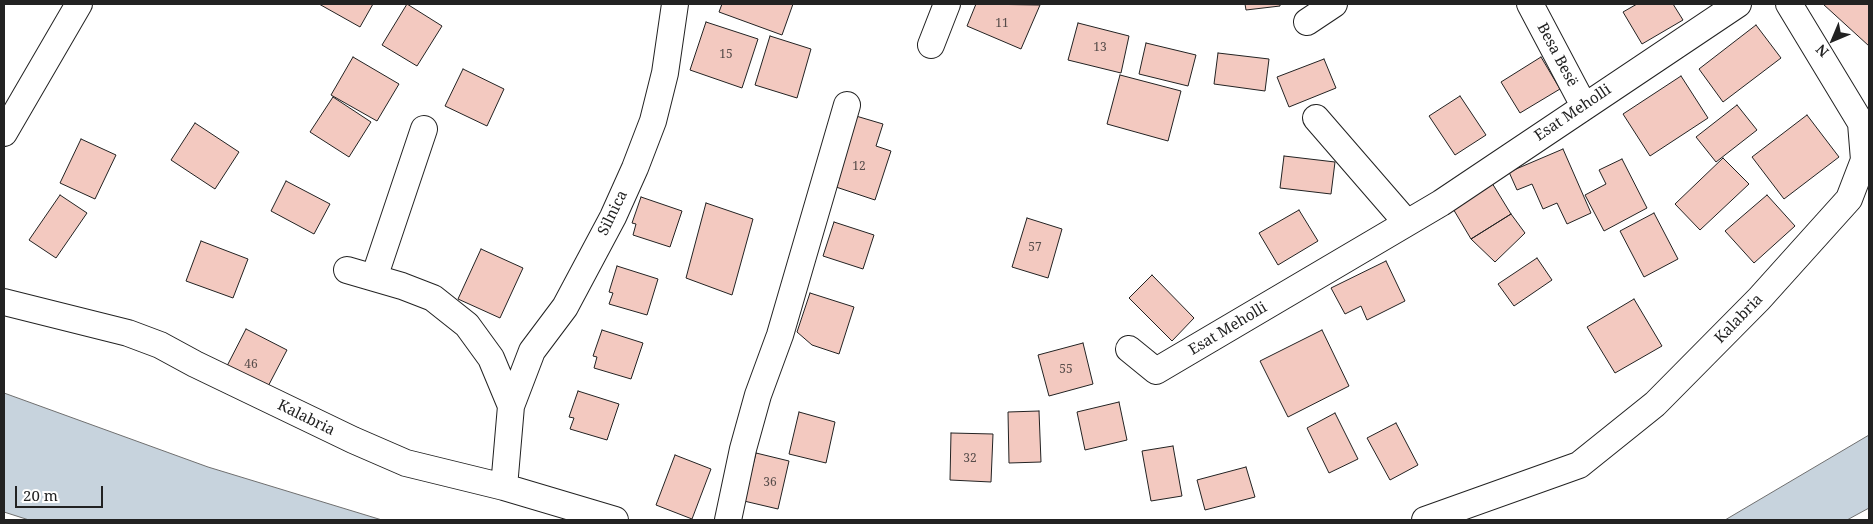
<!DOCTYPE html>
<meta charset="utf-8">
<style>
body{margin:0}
#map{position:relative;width:1873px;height:524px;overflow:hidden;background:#fff;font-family:"Noto Serif",serif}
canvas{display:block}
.frame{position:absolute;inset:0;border:5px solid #222;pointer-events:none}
.north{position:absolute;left:1808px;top:15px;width:50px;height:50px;-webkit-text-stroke:4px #fff;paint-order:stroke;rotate:225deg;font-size:14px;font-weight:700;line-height:20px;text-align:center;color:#222}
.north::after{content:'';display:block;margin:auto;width:18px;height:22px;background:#222;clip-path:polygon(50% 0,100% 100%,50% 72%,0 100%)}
.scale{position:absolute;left:15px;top:486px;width:88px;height:22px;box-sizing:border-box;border:2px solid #222;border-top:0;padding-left:6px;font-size:15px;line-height:18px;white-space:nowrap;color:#222;-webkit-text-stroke:4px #fff;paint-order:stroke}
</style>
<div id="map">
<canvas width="1873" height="524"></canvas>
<div class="frame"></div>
<div class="north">N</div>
<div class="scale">20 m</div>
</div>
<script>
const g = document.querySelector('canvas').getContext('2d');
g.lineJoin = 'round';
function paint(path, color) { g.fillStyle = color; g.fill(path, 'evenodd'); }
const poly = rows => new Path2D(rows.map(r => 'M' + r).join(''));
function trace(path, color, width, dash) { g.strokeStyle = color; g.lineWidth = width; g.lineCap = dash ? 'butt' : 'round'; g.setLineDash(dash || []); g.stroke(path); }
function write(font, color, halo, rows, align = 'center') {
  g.font = font + ' "Noto Serif",serif'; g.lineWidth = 4; g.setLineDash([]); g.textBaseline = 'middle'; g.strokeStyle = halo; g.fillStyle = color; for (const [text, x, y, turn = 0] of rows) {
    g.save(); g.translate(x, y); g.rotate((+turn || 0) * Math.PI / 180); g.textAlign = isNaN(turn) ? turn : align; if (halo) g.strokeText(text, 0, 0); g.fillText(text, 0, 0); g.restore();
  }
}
const water = poly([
 [4,393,208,467,382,520,29,520,4,512,4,393],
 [1869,435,1869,508,1847,520,1725,520,1869,435]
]);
paint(water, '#c7d3dd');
trace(water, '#6f6f6f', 1);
const building = poly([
 [319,4,373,4,360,27,319,4],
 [407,4,442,26,417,66,382,45,407,4],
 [722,4,793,4,782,35,719,12,722,4],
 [976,4,1040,5,1021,49,967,26,976,4],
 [1245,4,1280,4,1280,6,1246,10,1245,4],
 [1637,4,1673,4,1683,20,1642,44,1623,12,1637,4],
 [1823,4,1869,4,1869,46,1823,4],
 [706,22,758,39,742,88,690,70,706,22],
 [1078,23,1129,36,1121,73,1068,60,1078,23],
 [1756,25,1781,58,1723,102,1699,69,1756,25],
 [770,36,811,49,797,98,755,85,770,36],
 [1146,43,1196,55,1188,86,1139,74,1146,43],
 [1218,53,1269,59,1265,91,1214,84,1218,53],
 [353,57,399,84,377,121,331,95,353,57],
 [1541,57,1560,89,1520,113,1501,82,1541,57],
 [1324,59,1336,88,1289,107,1277,77,1324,59],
 [463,69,504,89,487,126,445,106,463,69],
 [1120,75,1181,91,1168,141,1107,124,1120,75],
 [1681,76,1708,118,1650,156,1623,114,1681,76],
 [1460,96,1486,135,1455,155,1429,116,1460,96],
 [333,97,371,122,349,157,310,132,333,97],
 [1737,105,1757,130,1716,162,1696,137,1737,105],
 [1807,115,1839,157,1784,199,1752,157,1807,115],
 [856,116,883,124,876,146,891,151,875,200,833,186,856,116],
 [195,123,239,152,215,189,171,160,195,123],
 [81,139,116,155,95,199,60,183,81,139],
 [1563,149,1591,213,1567,224,1557,203,1543,209,1532,184,1517,190,1509,172,1563,149],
 [1284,156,1335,162,1331,194,1280,188,1284,156],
 [1723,158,1749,184,1700,230,1675,204,1723,158],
 [1622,159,1647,208,1604,231,1585,195,1606,184,1599,170,1622,159],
 [286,181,330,204,314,234,271,211,286,181],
 [1492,183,1511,214,1471,239,1452,207,1492,183],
 [60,195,87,213,56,258,29,240,60,195],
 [1767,195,1795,226,1754,263,1725,231,1767,195],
 [641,197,682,211,670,247,633,235,636,224,632,223,641,197],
 [706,203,753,219,732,295,686,278,706,203],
 [1299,210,1318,241,1278,265,1259,233,1299,210],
 [1654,213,1678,259,1644,277,1620,231,1654,213],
 [1511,214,1525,233,1495,262,1471,239,1511,214],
 [1027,218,1062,229,1048,278,1012,267,1027,218],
 [834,222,874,235,863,269,823,256,834,222],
 [201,241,248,259,233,298,186,281,201,241],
 [481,249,523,268,500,318,458,299,481,249],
 [1537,258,1552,280,1514,306,1498,284,1537,258],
 [1386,261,1405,301,1367,320,1361,306,1345,314,1331,288,1386,261],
 [617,266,658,279,647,315,609,304,613,293,609,292,617,266],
 [1152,275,1194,318,1172,341,1129,298,1152,275],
 [810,293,854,307,839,354,812,345,797,332,810,293],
 [1634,299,1662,346,1615,373,1587,327,1634,299],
 [246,329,287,350,263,396,227,366,246,329],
 [602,330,643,343,631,379,594,368,597,357,593,356,602,330],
 [1322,330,1349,386,1288,417,1260,361,1322,330],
 [1083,343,1093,384,1049,396,1038,355,1083,343],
 [578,391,619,404,607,440,570,429,574,418,569,417,578,391],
 [1119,402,1127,440,1085,450,1077,412,1119,402],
 [1039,411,1041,462,1009,463,1008,412,1039,411],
 [799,412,835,422,826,463,789,454,799,412],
 [1335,413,1358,459,1329,473,1307,428,1335,413],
 [1396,423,1418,465,1390,480,1367,438,1396,423],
 [951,433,993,434,991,482,950,480,951,433],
 [1173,446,1182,496,1151,501,1142,451,1173,446],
 [756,453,789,461,778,509,744,501,756,453],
 [675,455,711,469,692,519,656,505,675,455],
 [1246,467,1255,497,1205,510,1197,480,1246,467]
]);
paint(building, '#f3c9c0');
trace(building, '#222', 1);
const minor = poly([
 [1530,4,1584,106],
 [1307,22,1334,4],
 [931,45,947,4],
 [1316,118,1407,223],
 [4,133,79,4],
 [347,270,402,286,433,298,467,325,491,358,511,406],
 [374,278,424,129],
 [4,302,128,333,160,345,195,364,353,440,406,463,504,487,615,520],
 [1129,349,1156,371,1441,203,1738,4],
 [504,487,511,406,532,351,565,307,613,217,635,168,653,121,665,73,675,4],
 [728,520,743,449,758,395,780,335,847,105],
 [1425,520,1579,465,1655,404,1759,299,1849,199,1864,160,1861,123,1789,4]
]);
trace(minor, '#222', 28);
trace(minor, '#fff', 26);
write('12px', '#564c4a', null, [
 ["11",1002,24],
 ["13",1100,48],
 ["15",726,55],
 ["12",859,167],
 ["57",1035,248],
 ["46",251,365],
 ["55",1066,370],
 ["32",970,459],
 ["36",770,483]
]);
write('15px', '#222', '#fff', [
 ["Besa Besë",1557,55,62],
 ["Esat Meholli",1573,113,-34],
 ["Silnica",613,213,-64],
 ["Kalabria",1739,319,-46],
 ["Esat Meholli",1228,329,-31],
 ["Kalabria",306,418,26]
]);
</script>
